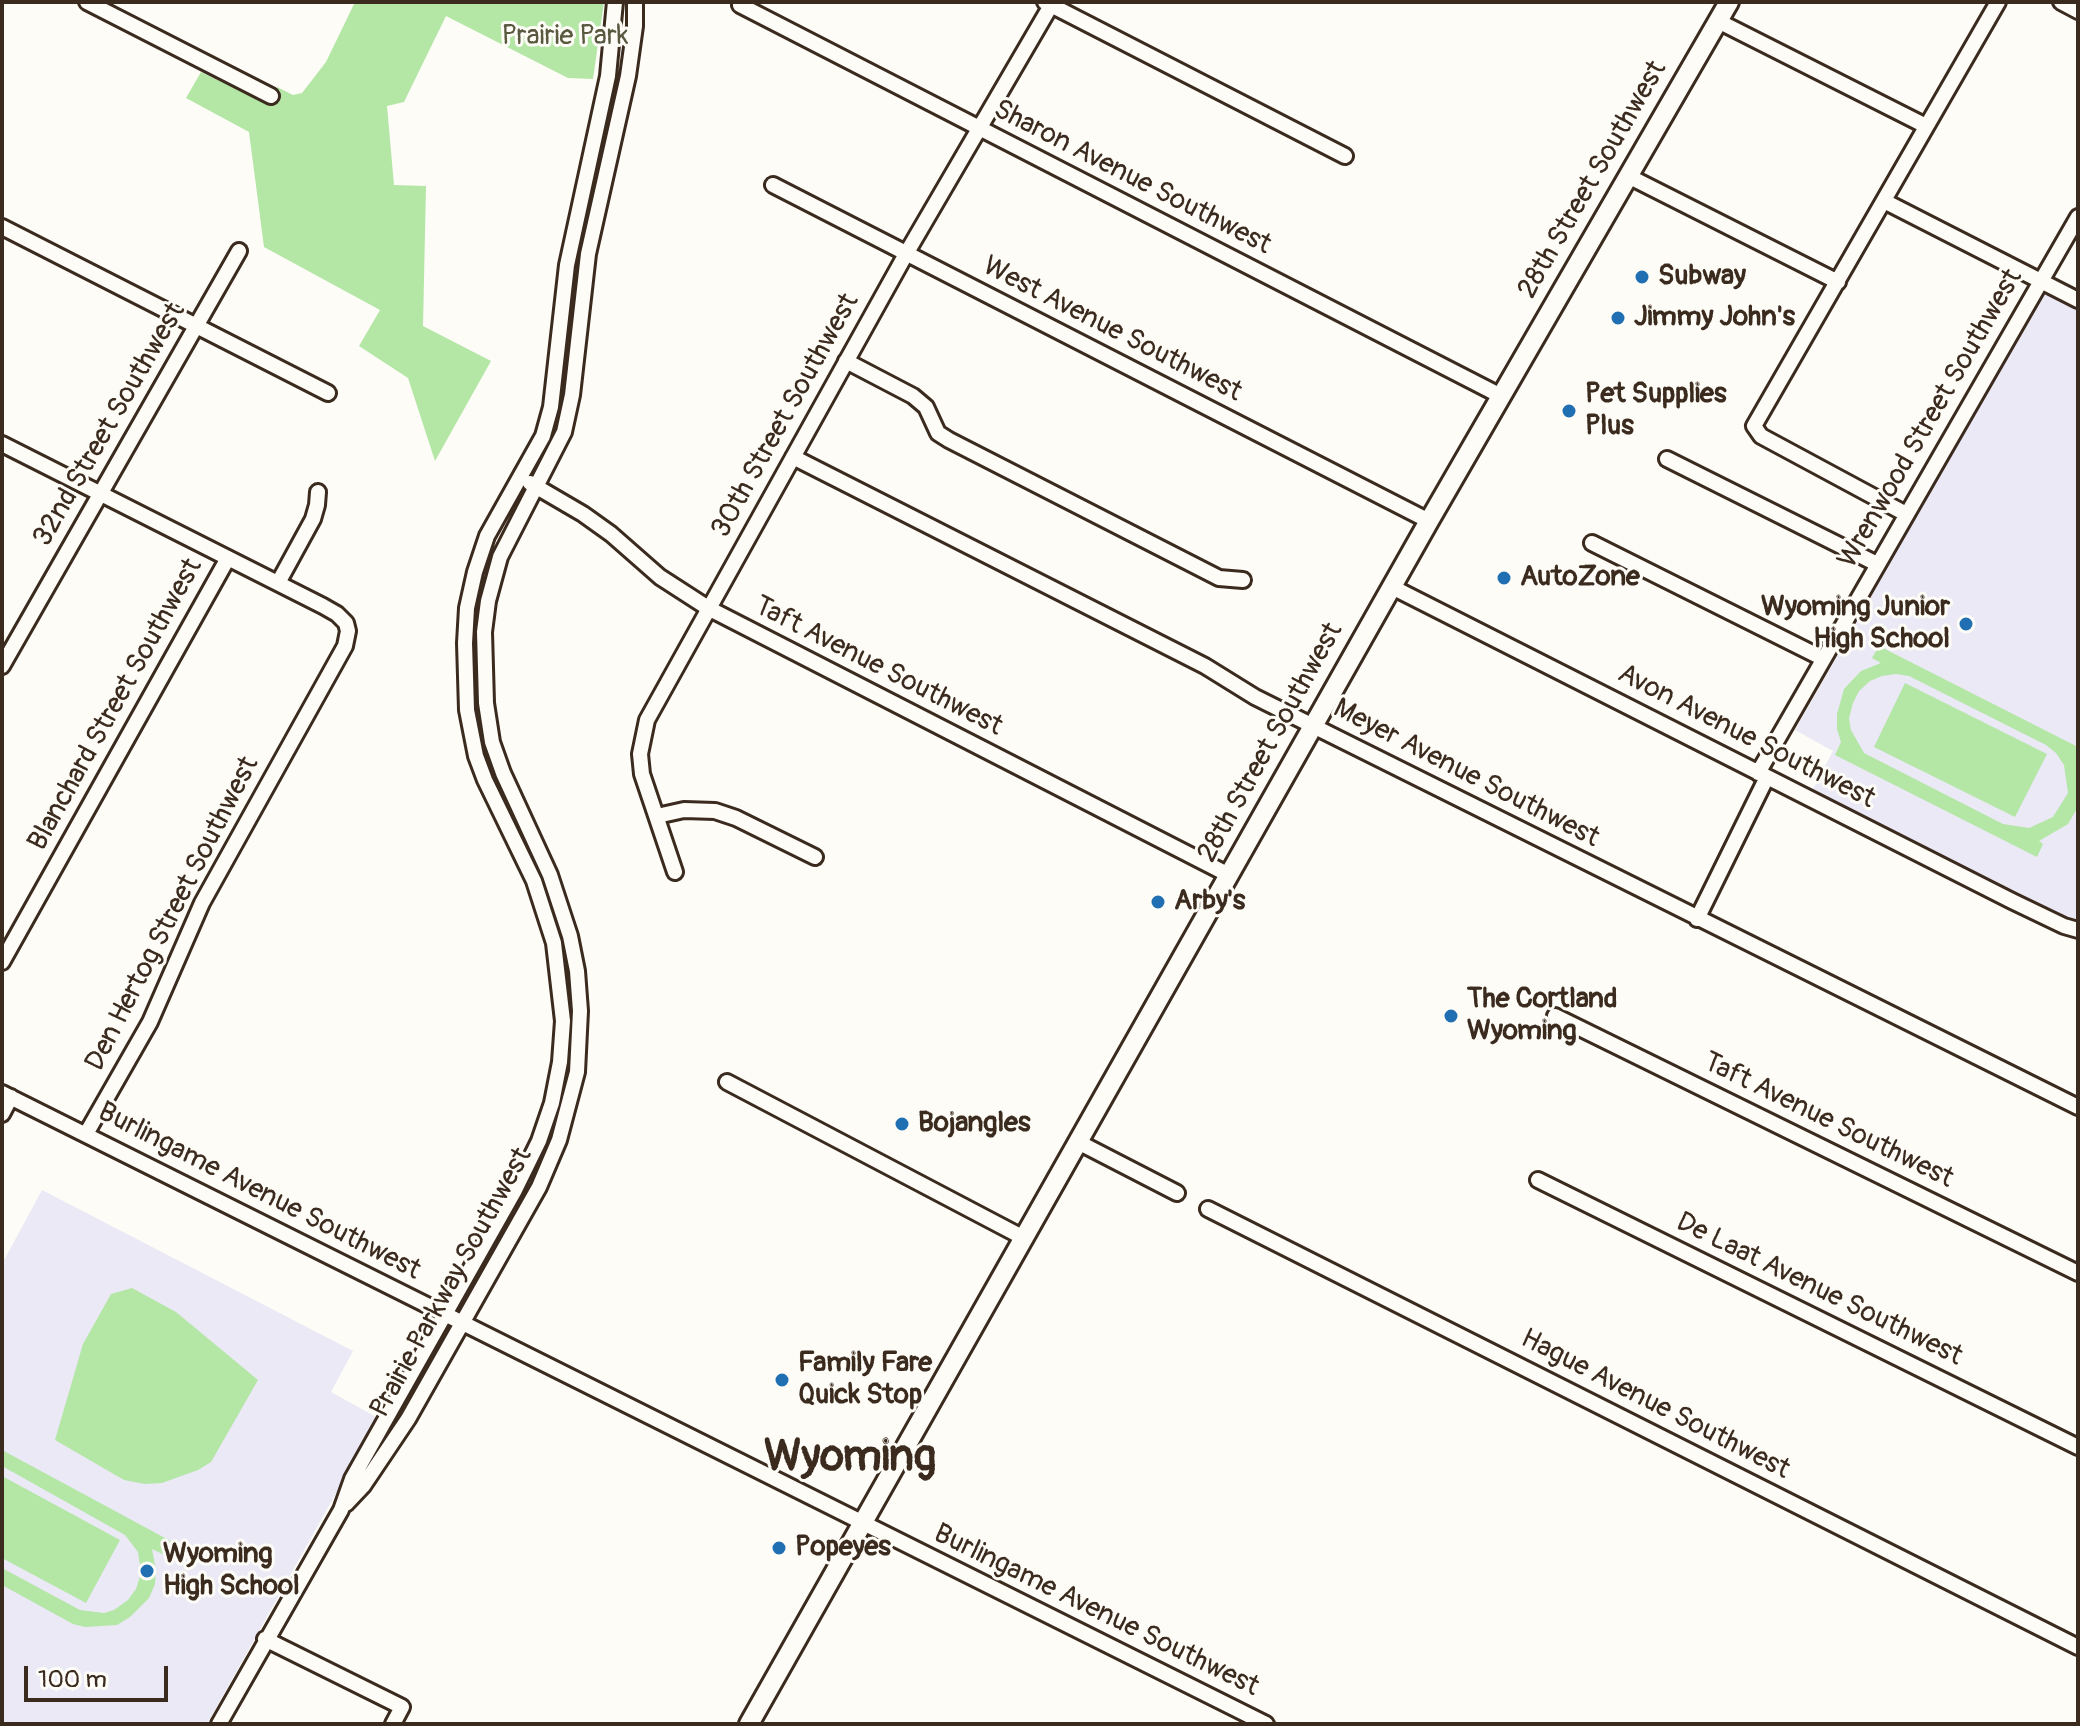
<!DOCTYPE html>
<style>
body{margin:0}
#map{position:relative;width:2080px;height:1726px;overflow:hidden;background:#fdfcf7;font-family:Pangolin,sans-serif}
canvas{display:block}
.frame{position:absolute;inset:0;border:4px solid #3b2a1e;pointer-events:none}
.scale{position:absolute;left:24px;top:1666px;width:144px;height:36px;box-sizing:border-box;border:4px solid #3b2a1e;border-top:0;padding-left:10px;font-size:24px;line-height:28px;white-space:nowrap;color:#3b2a1e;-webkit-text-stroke:6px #fdfcf7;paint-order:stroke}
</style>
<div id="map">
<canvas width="2080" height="1726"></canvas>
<div class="frame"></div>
<div class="scale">100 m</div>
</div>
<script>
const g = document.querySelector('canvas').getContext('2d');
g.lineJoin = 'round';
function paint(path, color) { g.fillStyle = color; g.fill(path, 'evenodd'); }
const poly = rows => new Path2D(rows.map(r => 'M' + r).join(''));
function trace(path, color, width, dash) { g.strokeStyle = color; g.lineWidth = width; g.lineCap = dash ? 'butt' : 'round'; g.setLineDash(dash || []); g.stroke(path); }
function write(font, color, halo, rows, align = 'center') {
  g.font = font + ' Pangolin,sans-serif'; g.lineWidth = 6; g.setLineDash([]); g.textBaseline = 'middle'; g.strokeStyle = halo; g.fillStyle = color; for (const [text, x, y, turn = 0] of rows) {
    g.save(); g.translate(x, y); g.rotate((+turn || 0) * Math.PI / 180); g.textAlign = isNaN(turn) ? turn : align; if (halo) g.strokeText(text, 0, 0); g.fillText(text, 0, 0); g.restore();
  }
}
paint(poly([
 [2045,292,2078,308,2078,924,2059,917,1812,791,1833,751,1795,730],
 [42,1190,353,1351,331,1392,378,1418,207,1724,2,1724,2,1264]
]), '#eae9f5');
paint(poly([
 [355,2,604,2,593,79,568,78,446,16,404,102,387,106,394,185,426,186,423,326,491,361,435,461,408,378,359,346,380,310,264,247,249,132,186,98,201,72,267,104,277,87,293,95,302,93,326,62],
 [1879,646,2078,747,2078,807,2068,824,2039,841,2043,844,2037,857,1835,755,1841,742,1837,729,1837,714,1844,689,1861,671,1881,663,1872,658],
 [1896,674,1909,676,2046,745,2056,753,2064,765,2068,793,2053,817,2029,828,2003,824,1864,753,1851,730,1849,718,1853,703,1859,691,1870,681,1882,676],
 [1905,683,2047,754,2015,817,1874,747],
 [132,1288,176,1312,258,1380,211,1462,198,1470,162,1483,145,1484,124,1480,55,1440,83,1344,111,1294],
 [2,1450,178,1545,171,1558,152,1549,156,1570,155,1584,149,1598,130,1617,117,1625,85,1627,73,1624,2,1585,2,1568,80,1610,104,1613,114,1610,128,1600,136,1589,141,1573,138,1552,125,1535,2,1466],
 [2,1476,120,1540,86,1603,2,1558]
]), '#b4e6a6');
const minor = poly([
 [87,2,271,96],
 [1045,2,1345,156],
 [2061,2,2078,11],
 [740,5,1501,396],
 [1718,21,1926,126],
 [1628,176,1838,282],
 [773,185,1429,521],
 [1884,201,2078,300],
 [2,227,328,393],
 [846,361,913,396,926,407,938,433,949,440,1219,578,1243,580],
 [2,444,323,606,337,614,346,623,348,631,345,646,202,903,150,1022,86,1134],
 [793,457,1205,666,1255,697,2078,1107],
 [1667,459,1877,564],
 [530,483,583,514,611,534,660,577,708,608,1229,875],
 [1906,514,1761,436,1754,426,1998,2],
 [1592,543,1822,658],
 [278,583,313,519,317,505,318,492],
 [1392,587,2012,901,2064,926,2078,930],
 [2,666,239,251],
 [1758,773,2078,217],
 [657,816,684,810,715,811,736,818,815,857],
 [675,872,642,774,640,754,647,720,906,254,1053,2],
 [1697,919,1767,777],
 [2,962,228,558],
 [1555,1016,2078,1273],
 [727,1082,1024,1238],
 [2,1093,1266,1724],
 [2,1114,11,1097],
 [1078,1142,1177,1193],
 [1538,1180,2078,1447],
 [1208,1209,2078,1647],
 [346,1504,363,1486,408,1419,539,1187,559,1140,577,1072,580,1011,577,971,570,936,550,875,503,773,492,742,486,703,484,632,488,601,500,557,564,432,572,395,588,254,628,76,635,26,635,2],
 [265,1639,402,1707,393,1724],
 [219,1724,341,1510,352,1479,515,1190,539,1141,552,1103,560,1062,563,1021,554,943,534,881,485,780,476,756,467,710,465,643,467,608,475,572,487,536,543,436,551,407,567,265,608,76,615,2]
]);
const major = poly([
 [749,1724,1429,521,1729,2]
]);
trace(minor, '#3b2a1e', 20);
trace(major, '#3b2a1e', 24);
trace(minor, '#fdfcf7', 14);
trace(major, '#fdfcf7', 18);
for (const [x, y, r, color] of [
 [1642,277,8,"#1f6fb2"],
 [1618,318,8,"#1f6fb2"],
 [1569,411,8,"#1f6fb2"],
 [1504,578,8,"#1f6fb2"],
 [1966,624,8,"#1f6fb2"],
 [1158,902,8,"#1f6fb2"],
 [1451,1016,8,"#1f6fb2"],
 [902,1124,8,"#1f6fb2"],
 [782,1380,8,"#1f6fb2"],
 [779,1548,8,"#1f6fb2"],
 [147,1571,8,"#1f6fb2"]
]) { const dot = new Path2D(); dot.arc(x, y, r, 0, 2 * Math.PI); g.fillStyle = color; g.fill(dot); trace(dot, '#fdfcf7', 3); }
write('28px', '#595940', '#fdfcf7', [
 ["Prairie Park",565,37]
]);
write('28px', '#3b2a1e', '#fdfcf7', [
 ["Sharon Avenue Southwest",1132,178,27],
 ["28th Street Southwest",1593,180,-60],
 ["West Avenue Southwest",1112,330,27],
 ["30th Street Southwest",786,416,-61],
 ["Wrenwood Street Southwest",1931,419,-60],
 ["32nd Street Southwest",110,425,-60],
 ["Taft Avenue Southwest",878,667,27],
 ["Blanchard Street Southwest",116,705,-61],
 ["Avon Avenue Southwest",1746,737,27],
 ["28th Street Southwest",1271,743,-61],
 ["Meyer Avenue Southwest",1466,774,27],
 ["Den Hertog Street Southwest",173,914,-63],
 ["Taft Avenue Southwest",1828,1121,26],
 ["Burlingame Avenue Southwest",259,1192,27],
 ["Prairie Parkway Southwest",452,1283,-61],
 ["De Laat Avenue Southwest",1819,1290,26],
 ["Hague Avenue Southwest",1655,1405,27],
 ["Burlingame Avenue Southwest",1096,1611,26]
]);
write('bold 28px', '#3b2a1e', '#fdfcf7', [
 ["Subway",1658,277],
 ["Jimmy John's",1634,318],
 ["Pet Supplies",1585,395],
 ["Plus",1585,427],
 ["AutoZone",1520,578],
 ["Wyoming Junior",1950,608,"right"],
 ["High School",1950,640,"right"],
 ["Arby's",1174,902],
 ["The Cortland",1467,1000],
 ["Wyoming",1467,1032],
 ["Bojangles",918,1124],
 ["Family Fare",798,1364],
 ["Quick Stop",798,1396],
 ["Popeyes",795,1548],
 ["Wyoming",163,1555],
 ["High School",163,1587]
], 'left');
write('bold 44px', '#3b2a1e', '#fdfcf7', [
 ["Wyoming",850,1459]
]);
</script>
